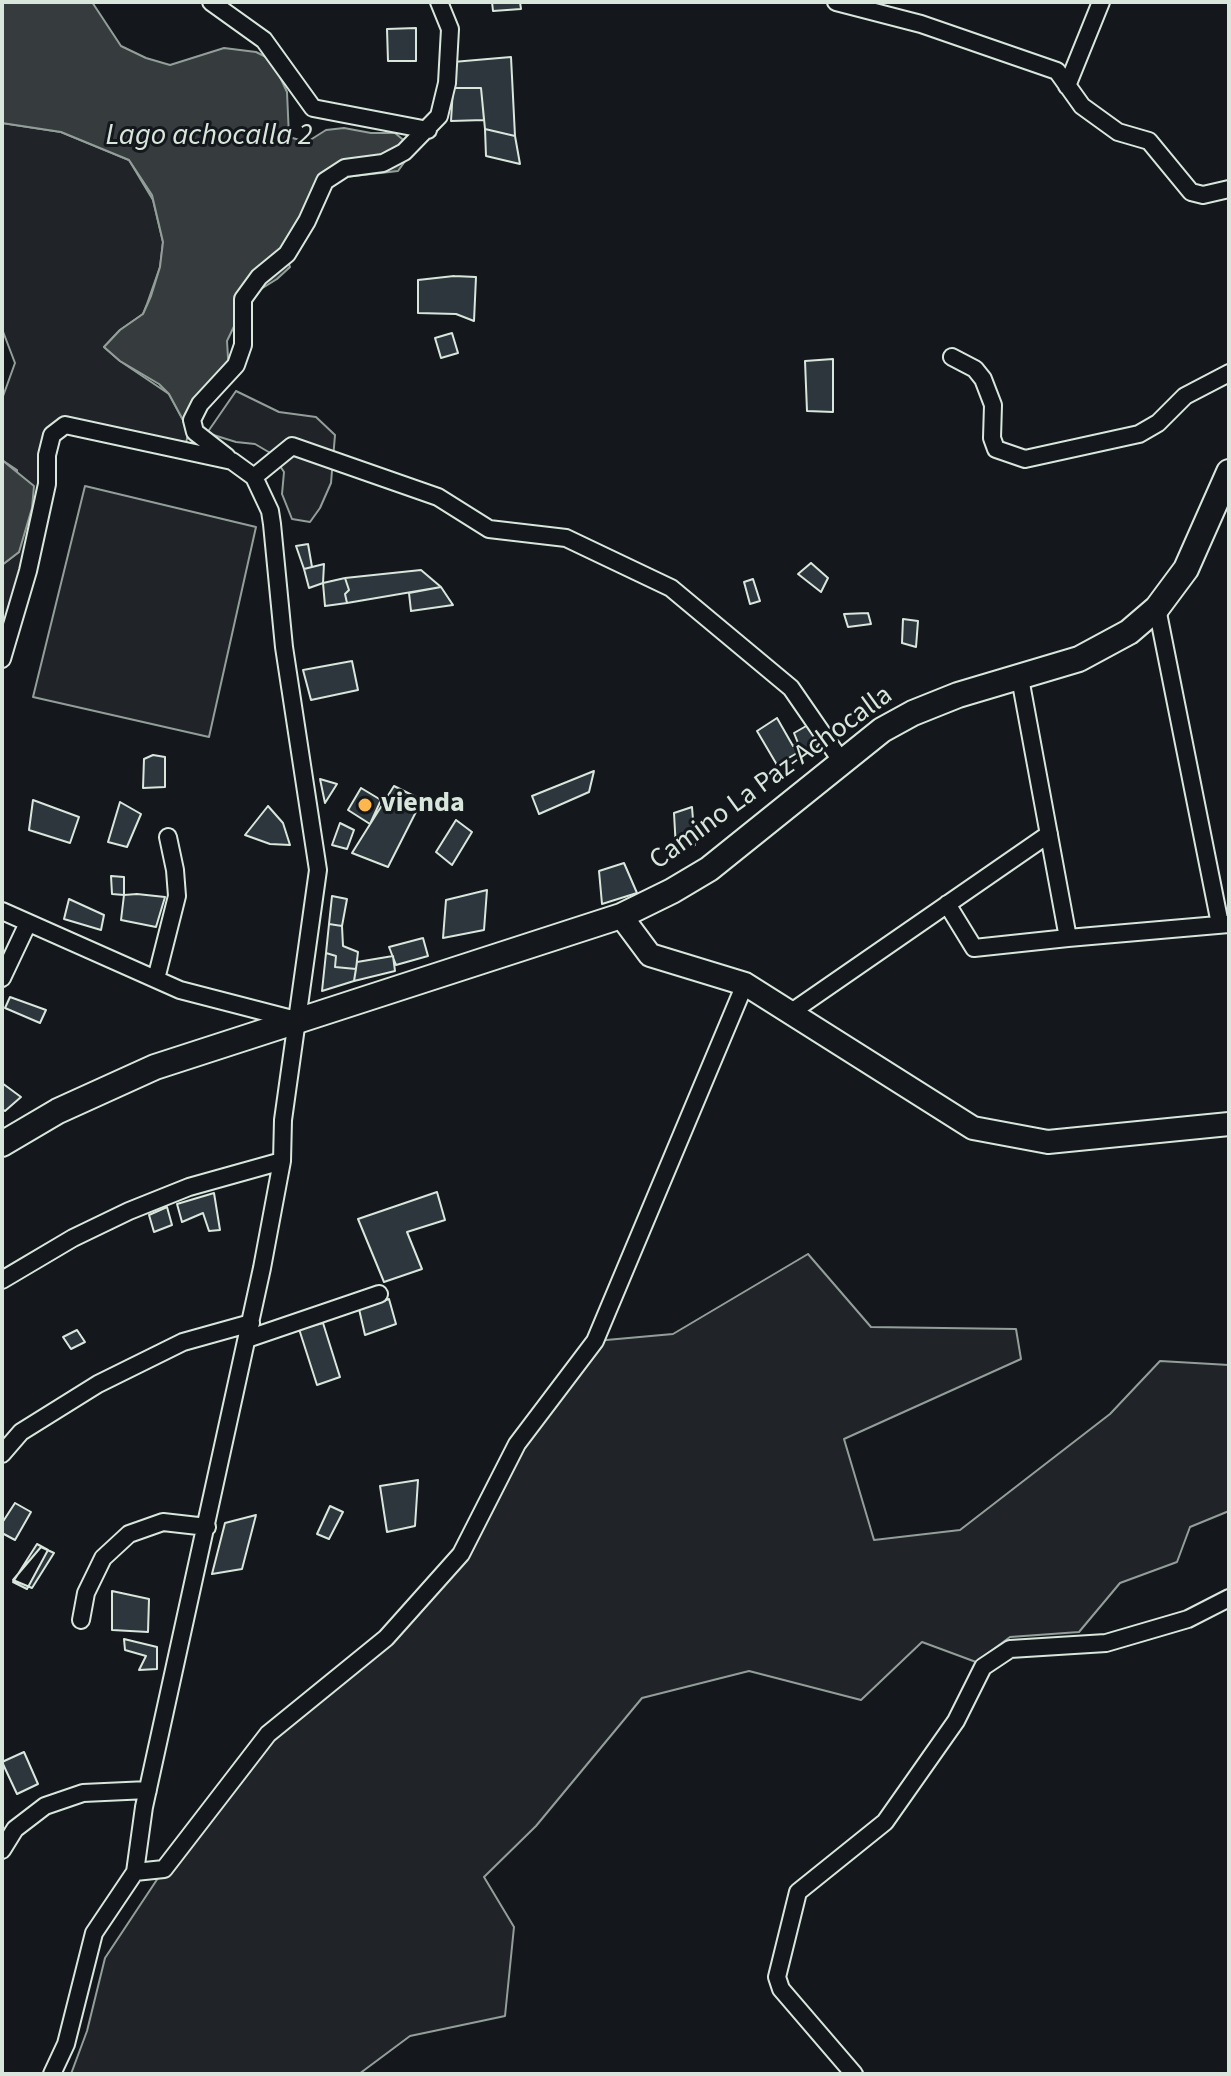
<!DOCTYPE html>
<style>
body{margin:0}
#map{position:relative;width:1231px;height:2076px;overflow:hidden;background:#14181c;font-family:"Source Sans 3",sans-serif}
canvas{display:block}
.frame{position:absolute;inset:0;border:4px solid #d8e6dc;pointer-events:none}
</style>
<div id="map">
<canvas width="1231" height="2076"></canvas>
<div class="frame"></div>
</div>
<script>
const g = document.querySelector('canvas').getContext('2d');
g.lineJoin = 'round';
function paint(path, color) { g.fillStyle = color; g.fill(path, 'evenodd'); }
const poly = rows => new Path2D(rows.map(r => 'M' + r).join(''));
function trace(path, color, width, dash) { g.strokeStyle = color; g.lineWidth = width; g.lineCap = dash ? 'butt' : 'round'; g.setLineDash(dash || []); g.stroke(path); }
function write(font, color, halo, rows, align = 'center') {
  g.font = font + ' "Source Sans 3",sans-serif'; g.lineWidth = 6; g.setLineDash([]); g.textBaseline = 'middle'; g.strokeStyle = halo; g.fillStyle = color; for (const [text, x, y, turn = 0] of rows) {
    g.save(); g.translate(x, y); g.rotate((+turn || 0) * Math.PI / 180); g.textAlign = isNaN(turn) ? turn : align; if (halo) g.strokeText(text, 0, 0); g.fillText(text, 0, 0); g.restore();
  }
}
const green = poly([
 [2,123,61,132,129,160,153,200,163,242,160,267,147,304,143,314,120,330,104,347,120,361,169,394,183,420,188,435,184,450,76,426,52,435,2,659,2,565,19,552,17,470,2,460,2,399,15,363,2,329,2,123],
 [236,391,279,412,316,417,335,435,331,483,320,508,310,522,292,519,282,494,284,472,272,454,255,444,236,442,207,433,236,391],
 [85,486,256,527,209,737,33,697,85,486],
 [808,1254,871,1327,1016,1329,1021,1359,844,1439,874,1540,960,1530,1110,1414,1160,1361,1229,1365,1229,1511,1190,1527,1177,1562,1120,1583,1079,1632,1010,1637,976,1662,922,1642,861,1700,749,1671,642,1698,536,1826,484,1877,514,1927,505,2016,410,2036,359,2074,71,2074,87,2031,105,1958,164,1869,268,1734,386,1638,461,1554,517,1444,595,1341,673,1334,808,1254]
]);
paint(green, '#202428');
trace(green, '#939e99', 2);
const water = poly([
 [2,2,92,2,121,46,146,58,170,65,224,48,256,52,272,60,287,92,289,137,307,142,326,130,344,128,371,133,395,133,407,143,408,157,398,171,336,178,284,249,290,267,277,279,248,297,227,341,229,374,188,435,183,420,169,394,159,384,120,361,104,347,120,330,143,314,151,296,160,267,163,242,152,195,129,160,61,132,2,123,2,2],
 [2,460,34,486,32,508,19,552,2,565,2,460]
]);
paint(water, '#363b3e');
trace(water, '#939e99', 2);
const building = poly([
 [492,2,520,2,521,9,493,11,492,2],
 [416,28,416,61,388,61,387,29,416,28],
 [511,57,515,136,485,129,481,88,453,88,453,62,511,57],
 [453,88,481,88,484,120,451,121,453,88],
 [485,129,515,136,520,164,486,156,485,129],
 [454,276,476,277,474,321,456,314,418,313,418,280,454,276],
 [452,333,458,353,441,358,435,338,452,333],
 [833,359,833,412,807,411,805,361,833,359],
 [308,544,312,567,304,569,296,546,308,544],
 [811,563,828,578,821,592,798,574,811,563],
 [324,564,323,583,309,588,304,569,324,564],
 [421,570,441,587,347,603,345,594,349,590,345,578,421,570],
 [345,578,349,590,345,594,347,603,325,606,323,583,345,578],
 [753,579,760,601,750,604,744,582,753,579],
 [441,587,453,605,411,611,409,593,441,587],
 [868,613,871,624,848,627,844,614,868,613],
 [903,619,918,621,916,647,902,643,903,619],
 [352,661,358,690,311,700,303,670,352,661],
 [777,718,793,746,798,743,794,733,808,725,820,744,808,755,802,750,777,765,757,731,777,718],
 [153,755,165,757,165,787,143,788,144,759,153,755],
 [594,771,589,792,539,814,532,796,594,771],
 [320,779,337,784,325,803,320,779],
 [394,786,422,800,388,867,352,853,394,786],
 [361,788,381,800,370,824,348,810,361,788],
 [33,800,79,817,70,843,29,830,33,800],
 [120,802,141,814,127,847,108,842,120,802],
 [268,806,283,823,290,845,270,844,245,835,268,806],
 [692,807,695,845,676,849,674,813,692,807],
 [456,820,472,832,452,865,436,852,456,820],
 [340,823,354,830,347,849,332,845,340,823],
 [624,863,637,893,602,904,599,871,624,863],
 [111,876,124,877,124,895,112,894,111,876],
 [487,890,484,930,443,938,446,900,487,890],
 [137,894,165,897,156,927,121,920,124,895,137,894],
 [332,896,347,899,342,926,329,924,332,896],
 [69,899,104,915,101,930,64,919,69,899],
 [329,924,342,926,343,946,358,952,356,969,335,967,336,956,326,953,329,924],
 [423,938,428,956,396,965,389,947,423,938],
 [326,953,336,956,335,967,356,969,354,981,322,991,326,953],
 [393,956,395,971,354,981,357,962,393,956],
 [10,997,46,1010,40,1023,5,1008,10,997],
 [2,1083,21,1097,5,1111,2,1109,2,1083],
 [437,1192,445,1220,407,1232,422,1269,384,1282,358,1219,437,1192],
 [214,1193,220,1230,209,1231,203,1213,182,1222,177,1204,214,1193],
 [167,1207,172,1225,154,1232,149,1215,167,1207],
 [389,1299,396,1324,365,1335,359,1309,389,1299],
 [323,1323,340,1377,317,1385,299,1329,323,1323],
 [77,1330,85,1342,71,1349,63,1337,77,1330],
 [418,1480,415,1526,387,1532,380,1486,418,1480],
 [15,1503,31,1512,15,1540,2,1533,2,1523,15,1503],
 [330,1506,343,1512,329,1539,317,1534,330,1506],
 [256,1515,242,1569,212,1574,225,1523,256,1515],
 [37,1544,48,1550,27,1589,13,1582,37,1544],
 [41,1547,54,1553,32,1588,13,1580,41,1547],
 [112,1591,149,1599,148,1632,112,1630,112,1591],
 [124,1639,157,1647,157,1669,139,1670,146,1656,125,1650,124,1639],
 [24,1752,38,1784,17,1794,2,1762,24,1752]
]);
paint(building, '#2c363c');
trace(building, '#d8e6dc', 2);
const street = poly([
 [211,2,264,40,313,108,428,130],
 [836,2,921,24,1057,71,1082,106,1118,132,1149,141,1191,192,1203,195,1229,189],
 [1067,86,1101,2],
 [952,357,975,369,983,379,993,405,992,438,996,449,1025,459,1139,434,1158,423,1185,396,1229,373],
 [227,457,195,432,192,420,200,404,236,365,243,345,243,299,259,277,287,254,307,221,325,181,345,168,383,163,404,152,439,116,447,83,450,29,439,2],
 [254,477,292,446,438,497,489,529,566,538,671,588,791,688,842,762],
 [1157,608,1220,924],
 [2,659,28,571,47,484,47,455,52,435,65,425,232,461,254,477,270,511,272,524,284,647,318,870,283,1120,282,1161,262,1268,144,1807,135,1872,94,1933,66,2044,52,2074],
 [1020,678,1068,938,1229,924],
 [947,904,974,948,1068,938],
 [2,911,180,990,296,1020],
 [2,978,28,923],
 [156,979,177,896,175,870,168,837],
 [790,1013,1049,834],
 [2,1280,73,1238,129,1211,189,1187,282,1161],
 [247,1339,379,1294],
 [2,1454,21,1432,98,1384,183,1342,251,1323],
 [81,1620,86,1593,103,1558,129,1534,163,1522,207,1527],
 [2,1850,15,1829,45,1806,83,1793,148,1790],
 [135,1872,164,1869,268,1734,386,1638,461,1554,517,1444,595,1341,745,984],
 [854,2074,781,1989,777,1977,798,1892,885,1822,956,1721,983,1667,1010,1649,1106,1643,1188,1619,1229,1598]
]);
const secondary = poly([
 [621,916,650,955,745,984,973,1128,1048,1142,1229,1124]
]);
const primary = poly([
 [2,1144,58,1111,155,1067,621,916,672,891,709,869,882,730,913,713,958,695,1079,659,1129,632,1157,608,1186,569,1229,472]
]);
trace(street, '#d8e6dc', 20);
trace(secondary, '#d8e6dc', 26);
trace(primary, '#d8e6dc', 28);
trace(street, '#14181c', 16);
trace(secondary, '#14181c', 22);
trace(primary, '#14181c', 24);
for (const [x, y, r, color] of [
 [365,805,8,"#ffb74d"]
]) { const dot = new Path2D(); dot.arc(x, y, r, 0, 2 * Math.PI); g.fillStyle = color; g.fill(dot); trace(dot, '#14181c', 3); }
write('28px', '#d8e6dc', '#14181c', [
 ["Camino La Paz-Achocalla",772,779,-36]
]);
write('bold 28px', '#d8e6dc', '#14181c', [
 ["vienda",381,805]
], 'left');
write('italic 30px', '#d8e6dc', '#14181c', [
 ["Lago achocalla 2",209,137]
]);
</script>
